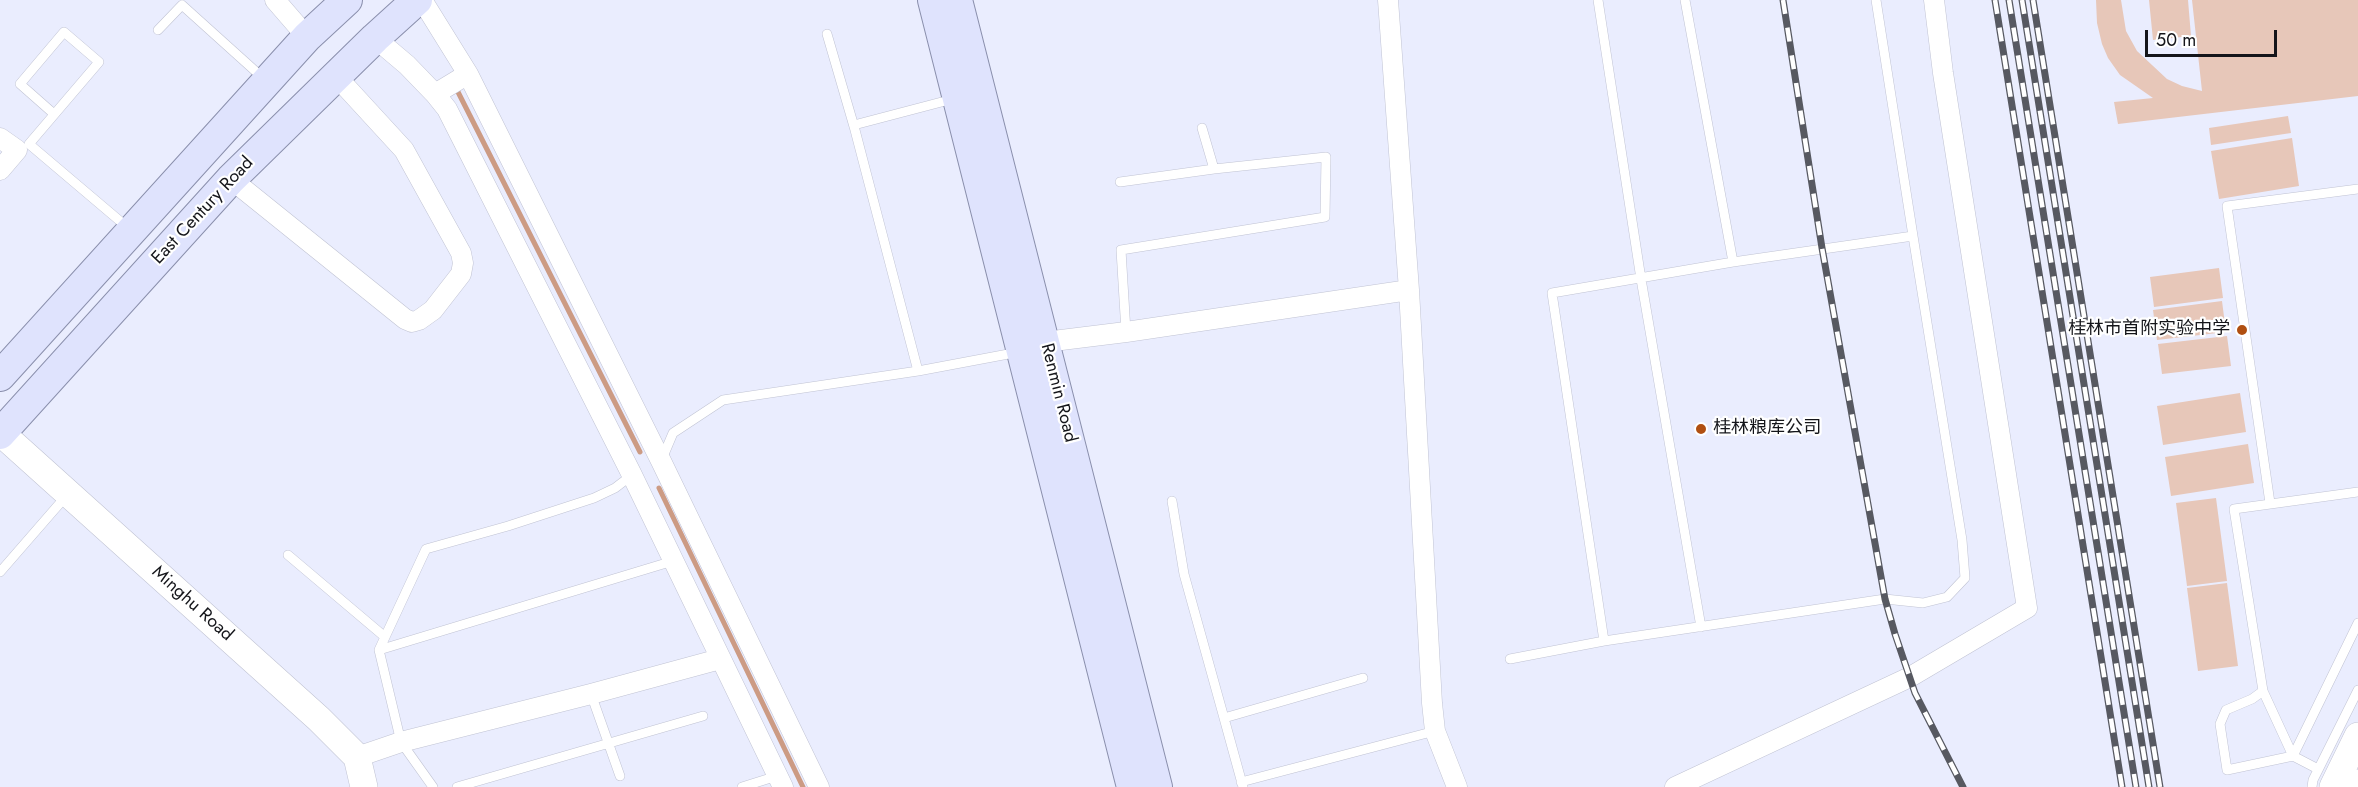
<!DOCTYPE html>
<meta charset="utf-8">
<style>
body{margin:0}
#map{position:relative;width:2358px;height:787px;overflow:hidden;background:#eaedfe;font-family:Jost,sans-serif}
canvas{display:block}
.scale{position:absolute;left:2145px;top:30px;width:132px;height:27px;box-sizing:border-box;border:3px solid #14151a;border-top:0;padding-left:8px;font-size:18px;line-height:21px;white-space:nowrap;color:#14151a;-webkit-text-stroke:4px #fff;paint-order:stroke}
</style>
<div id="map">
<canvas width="2358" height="787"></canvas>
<div class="scale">50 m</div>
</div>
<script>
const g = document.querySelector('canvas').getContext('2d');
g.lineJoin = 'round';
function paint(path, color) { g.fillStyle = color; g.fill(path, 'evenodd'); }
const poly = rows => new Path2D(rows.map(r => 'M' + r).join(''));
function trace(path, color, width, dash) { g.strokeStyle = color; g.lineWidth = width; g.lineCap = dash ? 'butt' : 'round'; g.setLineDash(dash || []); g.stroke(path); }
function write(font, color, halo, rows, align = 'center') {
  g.font = font + ' Jost,"Noto Sans SC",sans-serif'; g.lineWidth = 4.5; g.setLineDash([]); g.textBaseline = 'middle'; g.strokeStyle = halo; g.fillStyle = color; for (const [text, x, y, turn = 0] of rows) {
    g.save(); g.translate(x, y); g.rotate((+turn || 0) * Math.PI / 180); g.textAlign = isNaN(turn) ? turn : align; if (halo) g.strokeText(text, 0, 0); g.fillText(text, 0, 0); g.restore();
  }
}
paint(poly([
 [2096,0,2121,0,2126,31,2137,51,2167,79,2182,86,2202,91,2192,0,2358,0,2358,96,2118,124,2114,102,2153,98,2120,75,2108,58,2102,44,2097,23],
 [2149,0,2188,0,2191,36,2153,40],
 [2288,116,2291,133,2211,145,2209,128],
 [2292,138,2299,186,2219,199,2211,151],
 [2219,268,2223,298,2154,307,2150,277],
 [2222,301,2226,332,2157,340,2153,310],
 [2227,336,2231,366,2162,374,2158,344],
 [2240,393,2246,432,2163,445,2157,406],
 [2248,444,2254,483,2171,496,2165,457],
 [2216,498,2227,581,2187,586,2176,503],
 [2227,583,2238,666,2198,671,2187,588]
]), '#e7c7b9');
trace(poly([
 [457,90,640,452],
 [659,488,803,787]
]), '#cc9b84', 5);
const lane = poly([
 [1598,0,1641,279,1701,627],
 [1685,0,1733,262],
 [1876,0,1913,236],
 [158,30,182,5,263,78],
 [827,34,855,130,918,371],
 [54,114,20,84,64,32,99,62,29,144,127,227],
 [854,125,953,99],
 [1202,128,1214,169],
 [1120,182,1214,169,1326,157,1325,217,1121,250,1126,332],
 [662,459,673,433,723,400,918,371,1019,352],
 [2358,492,2234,509,2263,691,2252,699,2226,710,2220,724,2227,770,2293,756,2358,623],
 [1172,501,1184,574,1224,718],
 [2270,503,2227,206,2358,189],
 [288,555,385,637],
 [0,572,67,495],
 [379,650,673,561],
 [1510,659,1604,641,1885,599,1923,603,1947,597,1965,578,1962,540,1913,236,1733,262,1552,293,1604,641],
 [2263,691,2293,756,2318,769],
 [591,694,620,776],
 [1241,782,1435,731],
 [433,787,401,742,379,650,426,549,508,526,594,498,615,488,632,475],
 [457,787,703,716],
 [742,787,777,776],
 [1243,787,1224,718,1363,678],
 [2312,787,2313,780,2358,690]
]);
const street = poly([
 [275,0,307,37],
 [422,0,468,74,435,94,447,109,632,475,783,787],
 [1388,0,1409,290,1432,703,1435,731,1457,787],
 [375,38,407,65,435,94],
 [468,74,661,461,819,787],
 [0,138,17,150,0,170],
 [231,179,405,319,412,322,419,320,433,310,461,274,463,263,461,253,404,150,336,76],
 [1045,342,1126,332,1409,290],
 [357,757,401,742,591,694,720,659],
 [1675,787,1910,677,2027,608,1943,73,1934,0]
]);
const secondary = poly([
 [1,433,319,719,357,757,364,787],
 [2333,787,2358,736],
 [2355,787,2358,783]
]);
const primary = poly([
 [933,0,1132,787],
 [957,0,1157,787],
 [0,376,307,37,347,0],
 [0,434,231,179,375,38,417,0]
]);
trace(lane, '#c0c3d3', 10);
trace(street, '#c0c3d3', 21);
trace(secondary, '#c0c3d3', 28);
trace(primary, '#8a8fac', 32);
trace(lane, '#fff', 9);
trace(street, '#fff', 20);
trace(secondary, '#fff', 27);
trace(primary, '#dfe3fd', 30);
const rail = poly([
 [1783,0,1822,248,1885,599,1895,634,1915,693,1963,787],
 [1995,0,2122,787],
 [2009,0,2136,787],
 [2022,0,2149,787],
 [2033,0,2160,787]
]);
trace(rail, '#575961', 7);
trace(rail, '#fff', 4.5, [14]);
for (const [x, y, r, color] of [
 [2242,330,6,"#b04f11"],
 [1701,429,6,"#b04f11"]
]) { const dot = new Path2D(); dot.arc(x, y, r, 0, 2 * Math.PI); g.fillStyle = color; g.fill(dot); trace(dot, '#fff', 2); }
write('18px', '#14151a', '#fff', [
 ["East Century Road",203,211,-47],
 ["Renmin Road",1058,393,76],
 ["Minghu Road",192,604,42]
]);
write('18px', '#14151a', '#fff', [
 ["桂林市首附实验中学",2230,330],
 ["桂林粮库公司",1713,429,"left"]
], 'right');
</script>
